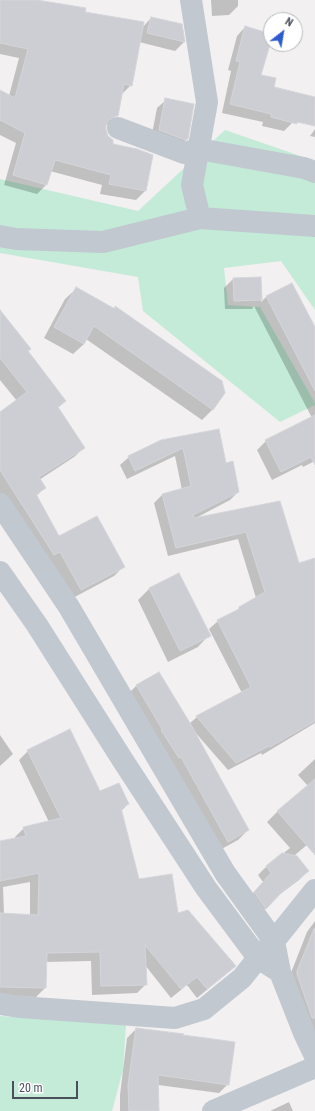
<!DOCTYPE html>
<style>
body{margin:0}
#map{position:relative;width:315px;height:1111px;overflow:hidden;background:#f2f0f0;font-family:"Roboto Condensed",sans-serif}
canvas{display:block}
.north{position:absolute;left:263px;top:12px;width:40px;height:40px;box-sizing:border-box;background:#fff;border:1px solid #b6b9bd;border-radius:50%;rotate:31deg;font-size:11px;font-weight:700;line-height:16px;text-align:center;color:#49505b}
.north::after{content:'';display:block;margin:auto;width:14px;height:18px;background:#2c5bcf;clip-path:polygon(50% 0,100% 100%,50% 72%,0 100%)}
.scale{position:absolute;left:12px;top:1081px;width:66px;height:18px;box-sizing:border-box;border:2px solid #49505b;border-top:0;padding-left:5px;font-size:12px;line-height:14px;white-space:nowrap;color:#49505b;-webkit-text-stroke:3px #fff;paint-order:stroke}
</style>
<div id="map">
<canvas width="315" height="1111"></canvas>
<div class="north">N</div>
<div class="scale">20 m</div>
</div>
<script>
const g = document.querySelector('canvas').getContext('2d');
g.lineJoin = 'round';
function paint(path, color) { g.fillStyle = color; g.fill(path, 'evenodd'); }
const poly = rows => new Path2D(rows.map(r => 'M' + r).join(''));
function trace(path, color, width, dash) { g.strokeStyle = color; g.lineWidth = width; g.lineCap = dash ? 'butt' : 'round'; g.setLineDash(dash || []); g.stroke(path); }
paint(poly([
 [225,130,315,161,315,310,281,261,224,268,228,305,260,307,315,403,315,405,280,422,143,311,138,277,0,253,0,179,138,211],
 [0,1016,126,1025,123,1070,112,1111,0,1111]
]), '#c3ebd8');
paint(poly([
 [0,0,31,0,142,28,151,18,181,25,184,42,175,51,139,42,131,85,121,95,117,115,107,125,105,125,105,130,111,145,145,191,136,200,100,194,102,185,50,171,46,185,37,194,4,185,16,143,0,135,0,92,9,96,19,58,0,54],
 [211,0,238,0,238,6,229,15,212,16],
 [245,27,271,35,260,75,273,88,293,122,284,131,262,126,263,122,222,113,231,71,228,70,237,36],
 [166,100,187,139,178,148,151,139,157,108],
 [315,129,315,137,310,136],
 [260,278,261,302,267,296,315,328,315,461,303,467,302,465,272,480,257,450,266,441,312,418,254,306,252,309,225,309,224,288,233,279],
 [76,289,113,309,115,307,213,409,202,420,86,339,84,344,73,354,44,338,65,299],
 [0,328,27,351,65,401,58,408,84,448,74,457,39,480,45,488,36,496,59,537,124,566,114,576,71,599,0,494,0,413,17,401,0,380],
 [218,430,225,464,238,492,230,500,194,519,279,502,298,564,315,559,315,723,262,755,261,753,228,770,194,731,248,830,238,840,218,851,127,695,137,685,189,724,197,717,242,693,209,629,218,621,236,611,239,608,256,598,238,539,168,556,154,503,162,495,182,490,175,456,127,479,120,465,129,457],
 [179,574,209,635,198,647,168,662,138,600,149,589],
 [0,735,13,754,0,766],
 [28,751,100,792,128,804,121,811,139,880,234,966,225,975,197,998,187,985,171,998,145,965,146,984,137,993,92,995,91,961,45,962,45,988,36,997,0,996,0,842,15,839,15,837,24,828,49,822,19,760],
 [30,882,30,915,4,914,3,887],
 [315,759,315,838,295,855,308,871,299,880,275,898,257,917,246,901,263,882,258,875,266,867,290,848,267,822,278,811,308,786,298,775],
 [315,921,315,1044,287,983,307,932],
 [136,1029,228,1084,219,1093,158,1085,158,1111,120,1111,120,1095,127,1038],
 [289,1102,293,1111,270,1111]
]), '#0003');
const building = poly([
 [0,0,37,0,86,8,85,12,144,22,136,65,132,86,124,84,118,116,116,116,110,119,106,124,106,130,108,136,113,140,113,144,137,149,153,155,146,191,109,184,111,175,55,160,47,185,13,175,25,133,0,120,0,90,15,98,28,49,0,43,0,0],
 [151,17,182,24,185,42,147,33,151,17],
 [245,26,271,34,271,41,261,75,276,78,274,87,315,97,315,126,297,122,297,124,271,117,271,114,230,104,240,62,236,61,245,26],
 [165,98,194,104,188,139,185,140,159,130,165,98],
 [261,277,262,300,234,301,233,278,261,277],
 [292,283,315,327,315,391,266,296,292,283],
 [76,287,115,309,115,306,222,381,225,393,213,410,94,326,84,344,54,327,76,287],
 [0,310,31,349,28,351,66,401,58,407,85,448,39,477,46,488,36,494,59,536,97,516,125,567,81,590,60,552,54,555,0,470,0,412,27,392,0,358,0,310],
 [315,415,315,465,311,457,281,472,265,440,315,415],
 [219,429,226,463,233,461,239,492,193,515,194,518,280,501,299,563,315,558,315,721,270,747,269,746,236,763,196,716,251,687,217,620,239,609,239,607,265,592,246,532,176,548,162,494,191,486,183,448,135,471,128,456,161,440,219,429],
 [179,573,211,636,180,651,149,588,179,573],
 [159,672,190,723,249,830,228,842,181,757,179,758,161,730,162,729,136,685,159,672],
 [70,729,100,791,119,783,129,804,121,808,139,879,172,874,178,913,188,910,236,966,207,989,197,977,181,989,145,945,147,985,101,986,100,952,47,953,46,988,0,987,0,913,38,915,39,873,0,881,0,841,26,836,23,827,61,818,27,750,70,729],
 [315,779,315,855,277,811,315,779],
 [282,853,297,856,309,871,283,891,266,909,254,892,271,873,266,866,282,853],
 [314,929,315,929,315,1018,312,1018,297,974,297,971,314,929],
 [136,1028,184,1034,183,1035,235,1042,229,1085,158,1075,159,1111,129,1111,128,1085,136,1028]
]);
paint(building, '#cdced3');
trace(building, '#d4d5da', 1);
trace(poly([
 [191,0,207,102,192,185,200,218],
 [118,128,184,153,199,149,304,168,315,172],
 [0,236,16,239,103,242,200,218,315,226],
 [0,504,69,607,225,873,274,941,280,972,304,1033,315,1056],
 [0,572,37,625,122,759,206,888,258,958,280,972],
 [0,1004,20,1007,175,1018,204,1009,242,978,258,958,274,941,315,890],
 [213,1111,315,1067]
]), '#c1c8d0', 22);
</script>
